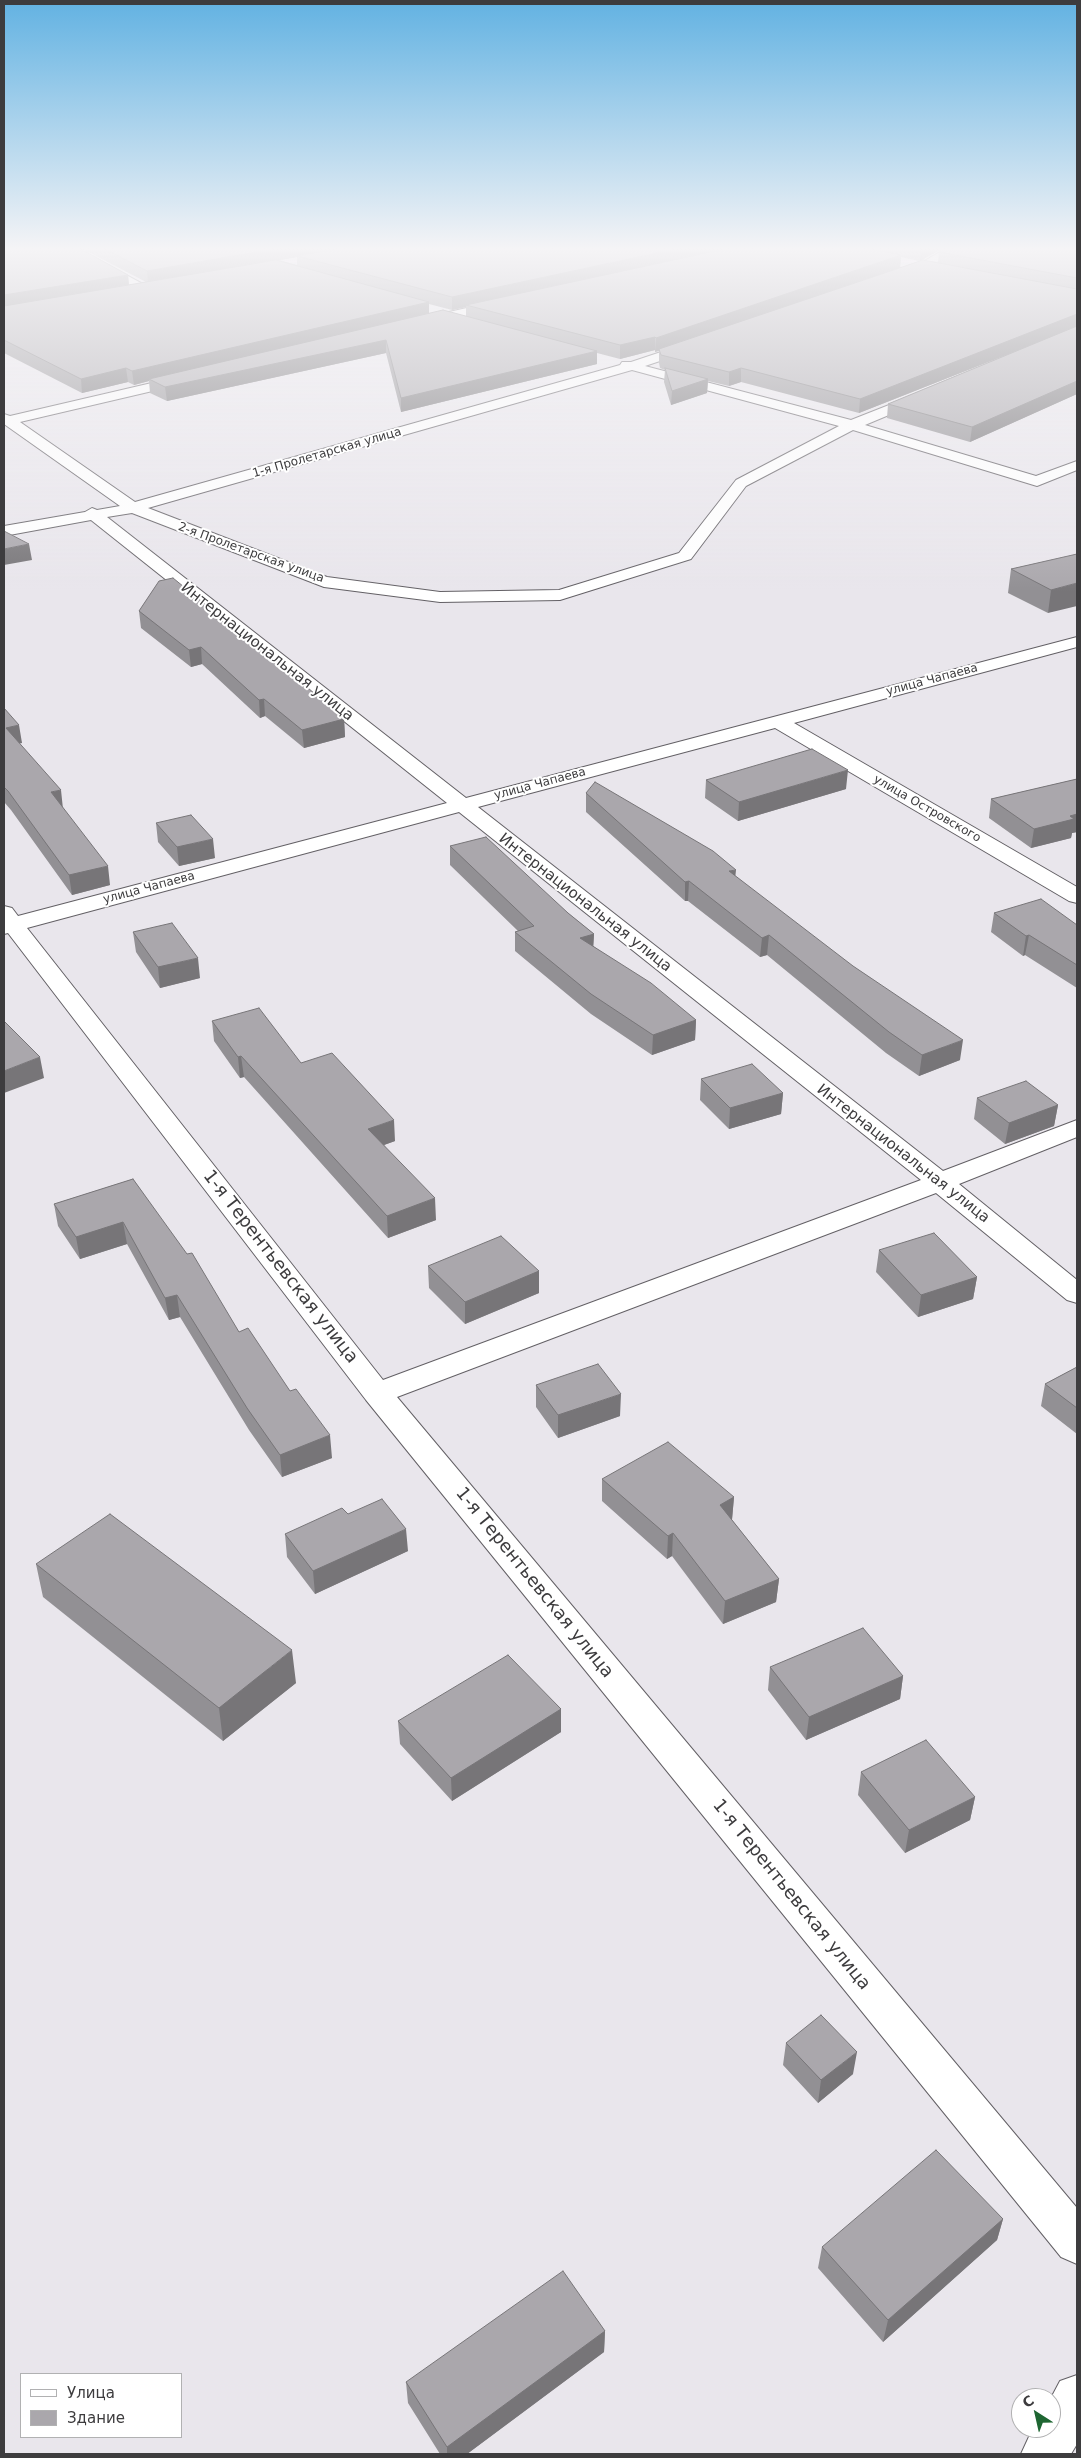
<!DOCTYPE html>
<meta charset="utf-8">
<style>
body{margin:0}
#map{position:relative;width:1081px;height:2458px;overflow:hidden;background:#e9e6ec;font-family:"DejaVu Sans",sans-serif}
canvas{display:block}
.frame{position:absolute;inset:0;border:5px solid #3d3c3e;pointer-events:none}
.legend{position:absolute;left:20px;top:2373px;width:162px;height:65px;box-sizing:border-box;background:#fff;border:1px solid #b1b1b2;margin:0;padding:6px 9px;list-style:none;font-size:15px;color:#3d3c3e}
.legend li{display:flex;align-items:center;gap:10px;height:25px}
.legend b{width:25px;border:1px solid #b1b1b2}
.north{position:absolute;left:1011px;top:2388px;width:50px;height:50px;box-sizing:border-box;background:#fff;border:1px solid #b1b1b2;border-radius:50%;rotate:325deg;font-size:14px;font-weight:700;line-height:20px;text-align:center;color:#3d3c3e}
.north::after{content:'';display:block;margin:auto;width:18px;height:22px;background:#1e6632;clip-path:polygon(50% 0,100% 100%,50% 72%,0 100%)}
</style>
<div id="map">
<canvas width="1081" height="2458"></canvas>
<div class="frame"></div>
<ul class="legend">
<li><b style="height:6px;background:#fff"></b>Улица</li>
<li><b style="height:14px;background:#aaa7ac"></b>Здание</li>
</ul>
<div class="north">С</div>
</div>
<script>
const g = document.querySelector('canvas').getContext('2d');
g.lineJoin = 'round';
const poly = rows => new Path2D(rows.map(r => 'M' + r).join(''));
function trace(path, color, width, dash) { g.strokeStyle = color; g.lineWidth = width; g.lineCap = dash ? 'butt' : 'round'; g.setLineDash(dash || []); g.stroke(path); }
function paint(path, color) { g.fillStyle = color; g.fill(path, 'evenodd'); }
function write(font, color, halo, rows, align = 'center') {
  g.font = font + ' "DejaVu Sans",sans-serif'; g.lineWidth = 4; g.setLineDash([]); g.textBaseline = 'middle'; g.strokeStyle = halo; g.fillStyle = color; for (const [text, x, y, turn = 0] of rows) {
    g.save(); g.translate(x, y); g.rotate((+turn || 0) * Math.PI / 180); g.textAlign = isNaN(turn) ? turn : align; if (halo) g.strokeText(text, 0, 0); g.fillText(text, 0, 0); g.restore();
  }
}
const minor = poly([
 [62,248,76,248,154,290,148,294,144,293,62,248],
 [947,248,961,248,927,268,896,279,890,275,919,264,947,248],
 [502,300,508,304,506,307,422,326,416,322,418,319,502,300],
 [694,341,699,342,700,345,699,348,645,366,851,420,922,392,927,393,929,396,927,399,865,425,1036,476,1077,461,1077,470,1037,486,853,430,746,486,691,559,560,600,440,602,324,587,132,513,107,517,466,798,1077,637,1077,647,794,723,1077,887,1077,903,1069,901,775,728,478,807,943,1171,1077,1120,1077,1137,959,1184,1077,1280,1077,1303,1067,1300,936,1193,397,1397,1077,2208,1077,2264,1061,2257,366,1400,8,933,4,934,4,906,12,908,18,916,447,803,91,520,4,536,4,526,85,512,92,508,97,510,120,506,4,424,4,414,10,416,186,375,191,376,193,379,191,382,20,422,135,502,620,365,622,362,631,362,694,341],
 [632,370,839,426,736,480,679,553,559,590,440,592,327,577,148,508,632,370],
 [459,812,921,1180,383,1380,27,928,459,812],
 [1077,2375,1077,2444,1071,2454,1021,2454,1033,2428,1051,2428,1051,2398,1060,2381,1077,2375]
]);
trace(minor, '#636065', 2);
paint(minor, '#fff');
paint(poly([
 [4,248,128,275,129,285,146,282,81,248,943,248,920,261,938,262,939,252,1076,249,1077,249,1077,394,970,442,887,418,888,404,1006,355,859,413,741,382,729,386,708,381,707,393,671,405,664,382,665,370,660,368,659,363,659,351,655,352,655,350,620,359,597,353,597,364,401,412,386,353,167,401,150,393,149,381,134,385,128,382,82,393,4,353],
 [297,257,297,265,279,260],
 [901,257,919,261,900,268],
 [429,304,452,310,466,307,466,316,429,313],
 [1077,554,1048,613,1008,593,1011,569],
 [139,611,216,618,344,719,345,737,304,748,265,716,260,718,202,664,191,667,141,628],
 [4,708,22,743,19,743,63,808,110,885,72,895,11,810,4,802],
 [1077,779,1077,832,1072,833,1071,838,1031,848,989,818,991,799],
 [706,780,846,789,738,821,705,798],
 [586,793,735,876,960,1060,919,1076,886,1053,767,955,760,957,688,901,685,901,586,812],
 [156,823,215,858,179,866,158,842],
 [450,846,568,913,594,934,593,946,696,1020,695,1040,652,1055,591,1014,515,951,515,932,518,931,450,865],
 [994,913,1077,925,1077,988,1025,955,1023,956,991,932],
 [133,932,200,978,160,988,136,952],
 [212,1021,301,1063,395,1141,384,1145,436,1220,388,1238,244,1077,240,1078,214,1041],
 [701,1079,783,1093,781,1114,729,1129,700,1100],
 [977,1098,1058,1105,1054,1126,1005,1144,974,1119],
 [133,1179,239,1332,332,1458,282,1477,249,1430,180,1317,169,1320,127,1244,80,1259,58,1226,54,1204],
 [879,1250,977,1277,973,1299,918,1317,876,1272],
 [428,1266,539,1271,539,1293,465,1324,429,1288],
 [1077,1367,1077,1434,1041,1406,1045,1384],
 [536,1385,620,1416,558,1438,536,1407],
 [602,1479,734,1497,732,1520,779,1579,776,1602,723,1624,672,1556,667,1559,602,1501],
 [348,1514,408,1551,315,1594,287,1557,285,1534],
 [36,1564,296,1683,223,1741,43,1597],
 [770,1667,903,1676,900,1699,806,1740,768,1690],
 [561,1709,561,1732,452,1801,400,1744,398,1721],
 [861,1772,975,1797,970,1820,905,1853,858,1795],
 [786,2043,853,2074,818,2103,783,2065],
 [1003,2219,997,2240,883,2342,818,2268,822,2247],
 [605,2331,604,2352,467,2454,440,2454,408,2403,406,2382]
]), '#929094');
paint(poly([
 [279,248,350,248,297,256,297,257,148,283,147,271],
 [680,248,735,248,466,305,466,307,452,310,452,297],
 [922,248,943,248,920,261,921,249],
 [901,255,900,268,655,352,656,338],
 [128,275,129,287,4,308,4,295],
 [429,302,429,315,149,379,149,381,134,385,132,371],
 [1077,314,1077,327,859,413,860,399],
 [655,337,655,350,620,359,620,345],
 [386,340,386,353,167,401,165,387],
 [597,351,597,364,401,412,401,398],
 [126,368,128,382,82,393,81,379],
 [741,368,741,382,729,386,729,372],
 [708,379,707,393,671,405,672,391],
 [1077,381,1077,394,970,442,972,427],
 [29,544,32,560,4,565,4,549],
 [1077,583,1077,606,1048,613,1051,590],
 [216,613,217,630,211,614],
 [201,647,202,664,191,667,189,650],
 [264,699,265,716,260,718,259,700],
 [344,719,345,737,304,748,302,730],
 [19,725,22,743,9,746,6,728],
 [848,770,846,789,738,821,739,802],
 [61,790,63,809,51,792],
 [1077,814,1077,832,1072,833,1071,838,1031,848,1034,829],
 [213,839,215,858,179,866,177,847],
 [108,866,110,885,72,895,69,875],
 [736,870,734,889,729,871],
 [689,881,688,901,685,901,685,882],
 [594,934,593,953,580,938],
 [769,935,767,955,760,957,762,938],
 [1029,935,1025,955,1023,956,1026,936],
 [198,958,200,978,160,988,158,967],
 [696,1020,695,1040,652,1055,653,1035],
 [963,1040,960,1060,919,1076,922,1055],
 [241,1056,244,1077,240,1078,238,1057],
 [40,1057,44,1078,4,1093,4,1071],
 [783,1093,781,1114,729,1129,730,1108],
 [1058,1105,1054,1126,1005,1144,1009,1123],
 [394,1120,395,1141,370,1150,368,1129],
 [435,1198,436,1220,388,1238,387,1216],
 [123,1222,127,1244,80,1259,76,1237],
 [539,1271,539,1293,465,1324,465,1302],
 [977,1277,973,1299,918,1317,921,1295],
 [177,1295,180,1317,169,1320,165,1298],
 [621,1394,620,1416,558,1438,558,1415],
 [330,1435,332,1458,282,1477,280,1455],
 [734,1497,732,1519,718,1528,720,1505],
 [406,1529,408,1551,315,1594,313,1571],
 [673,1533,672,1556,667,1559,668,1536],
 [779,1579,776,1602,723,1624,725,1601],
 [292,1650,296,1683,223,1741,219,1708],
 [903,1676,900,1699,806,1740,809,1717],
 [561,1709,561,1732,452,1801,451,1778],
 [975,1797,970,1820,905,1853,909,1830],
 [857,2052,853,2074,818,2103,821,2080],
 [1003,2219,997,2240,883,2342,888,2320],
 [605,2331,604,2352,467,2454,447,2454,447,2447]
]), '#777578');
const building = poly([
 [4,248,79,248,128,275,4,295,4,248],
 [103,248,279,248,147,271,103,248],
 [341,248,680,248,452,297,297,256,341,248],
 [729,248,866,248,901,255,656,338,655,337,620,345,466,305,729,248],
 [945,248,1071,248,1077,249,1077,278,939,252,945,248],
 [276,260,429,302,132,371,126,368,81,379,4,340,4,306,276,260],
 [923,260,1077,289,1077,314,860,399,741,368,729,372,661,355,659,349,923,260],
 [443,310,597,351,401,398,386,340,165,387,149,379,443,310],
 [1077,326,1077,381,972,427,888,404,1077,326],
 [665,368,708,379,672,391,665,368],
 [4,531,29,544,4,549,4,531],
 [1077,554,1077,583,1051,590,1011,569,1077,554],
 [173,578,216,613,211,614,257,644,344,719,302,730,264,699,259,700,201,647,189,650,139,611,159,581,173,578],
 [4,708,19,725,6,728,61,790,51,792,108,866,69,875,8,791,4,787,4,708],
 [812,749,848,770,739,802,706,780,812,749],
 [1077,779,1077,814,1070,816,1074,819,1034,829,991,799,1077,779],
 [595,782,713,851,736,870,729,871,853,966,963,1040,922,1055,889,1032,769,935,762,938,689,881,685,882,586,793,595,782],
 [191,815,213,839,177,847,156,823,191,815],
 [486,837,568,913,594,934,580,938,651,983,696,1020,653,1035,591,994,515,932,534,926,450,846,486,837],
 [1041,899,1077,925,1077,965,1029,935,1026,936,994,913,1041,899],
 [172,923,198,958,158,967,133,932,172,923],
 [259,1008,301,1063,332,1053,394,1120,368,1129,435,1198,387,1216,241,1056,238,1057,212,1021,259,1008],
 [4,1021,40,1057,4,1071,4,1021],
 [752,1064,783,1093,730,1108,701,1079,752,1064],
 [1026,1081,1058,1105,1009,1123,977,1098,1026,1081],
 [133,1179,187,1254,192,1253,239,1332,248,1328,290,1391,296,1389,330,1435,280,1455,247,1408,177,1295,165,1298,123,1222,76,1237,54,1204,133,1179],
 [934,1233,977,1277,921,1295,879,1250,934,1233],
 [501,1236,539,1271,465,1302,428,1266,501,1236],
 [598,1364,621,1394,558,1415,536,1385,598,1364],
 [1077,1367,1077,1408,1045,1384,1077,1367],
 [668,1442,734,1497,720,1505,779,1579,725,1601,673,1533,668,1536,602,1479,668,1442],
 [382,1499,406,1529,313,1571,285,1534,342,1508,348,1514,382,1499],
 [110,1514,292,1650,219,1708,36,1564,110,1514],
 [863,1628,903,1676,809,1717,770,1667,863,1628],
 [508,1655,561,1709,451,1778,398,1721,508,1655],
 [926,1740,975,1797,909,1830,861,1772,926,1740],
 [821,2015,857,2052,821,2080,786,2043,821,2015],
 [936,2150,1003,2219,888,2320,822,2247,936,2150],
 [563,2271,605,2331,447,2447,406,2382,563,2271]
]);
paint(building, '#aaa7ac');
trace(building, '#777578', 1);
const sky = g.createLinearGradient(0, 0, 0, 592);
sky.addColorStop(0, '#62b2e2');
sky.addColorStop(0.42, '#f5f4f6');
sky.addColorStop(1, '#f5f4f600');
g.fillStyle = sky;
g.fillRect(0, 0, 1081, 592);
write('12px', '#3d3c3e', '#fff', [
 ["1-я Пролетарская улица",327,453,-16],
 ["2-я Пролетарская улица",251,553,20],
 ["улица Чапаева",932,680,-15],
 ["улица Чапаева",540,784,-15],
 ["улица Островского",927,809,30],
 ["улица Чапаева",149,888,-15]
]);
write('15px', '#3d3c3e', '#fff', [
 ["Интернациональная улица",267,652,38],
 ["Интернациональная улица",585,903,38],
 ["Интернациональная улица",903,1154,38]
]);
write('18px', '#3d3c3e', '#fff', [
 ["1-я Терентьевская улица",280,1267,52],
 ["1-я Терентьевская улица",534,1583,51],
 ["1-я Терентьевская улица",791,1895,51]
]);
</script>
